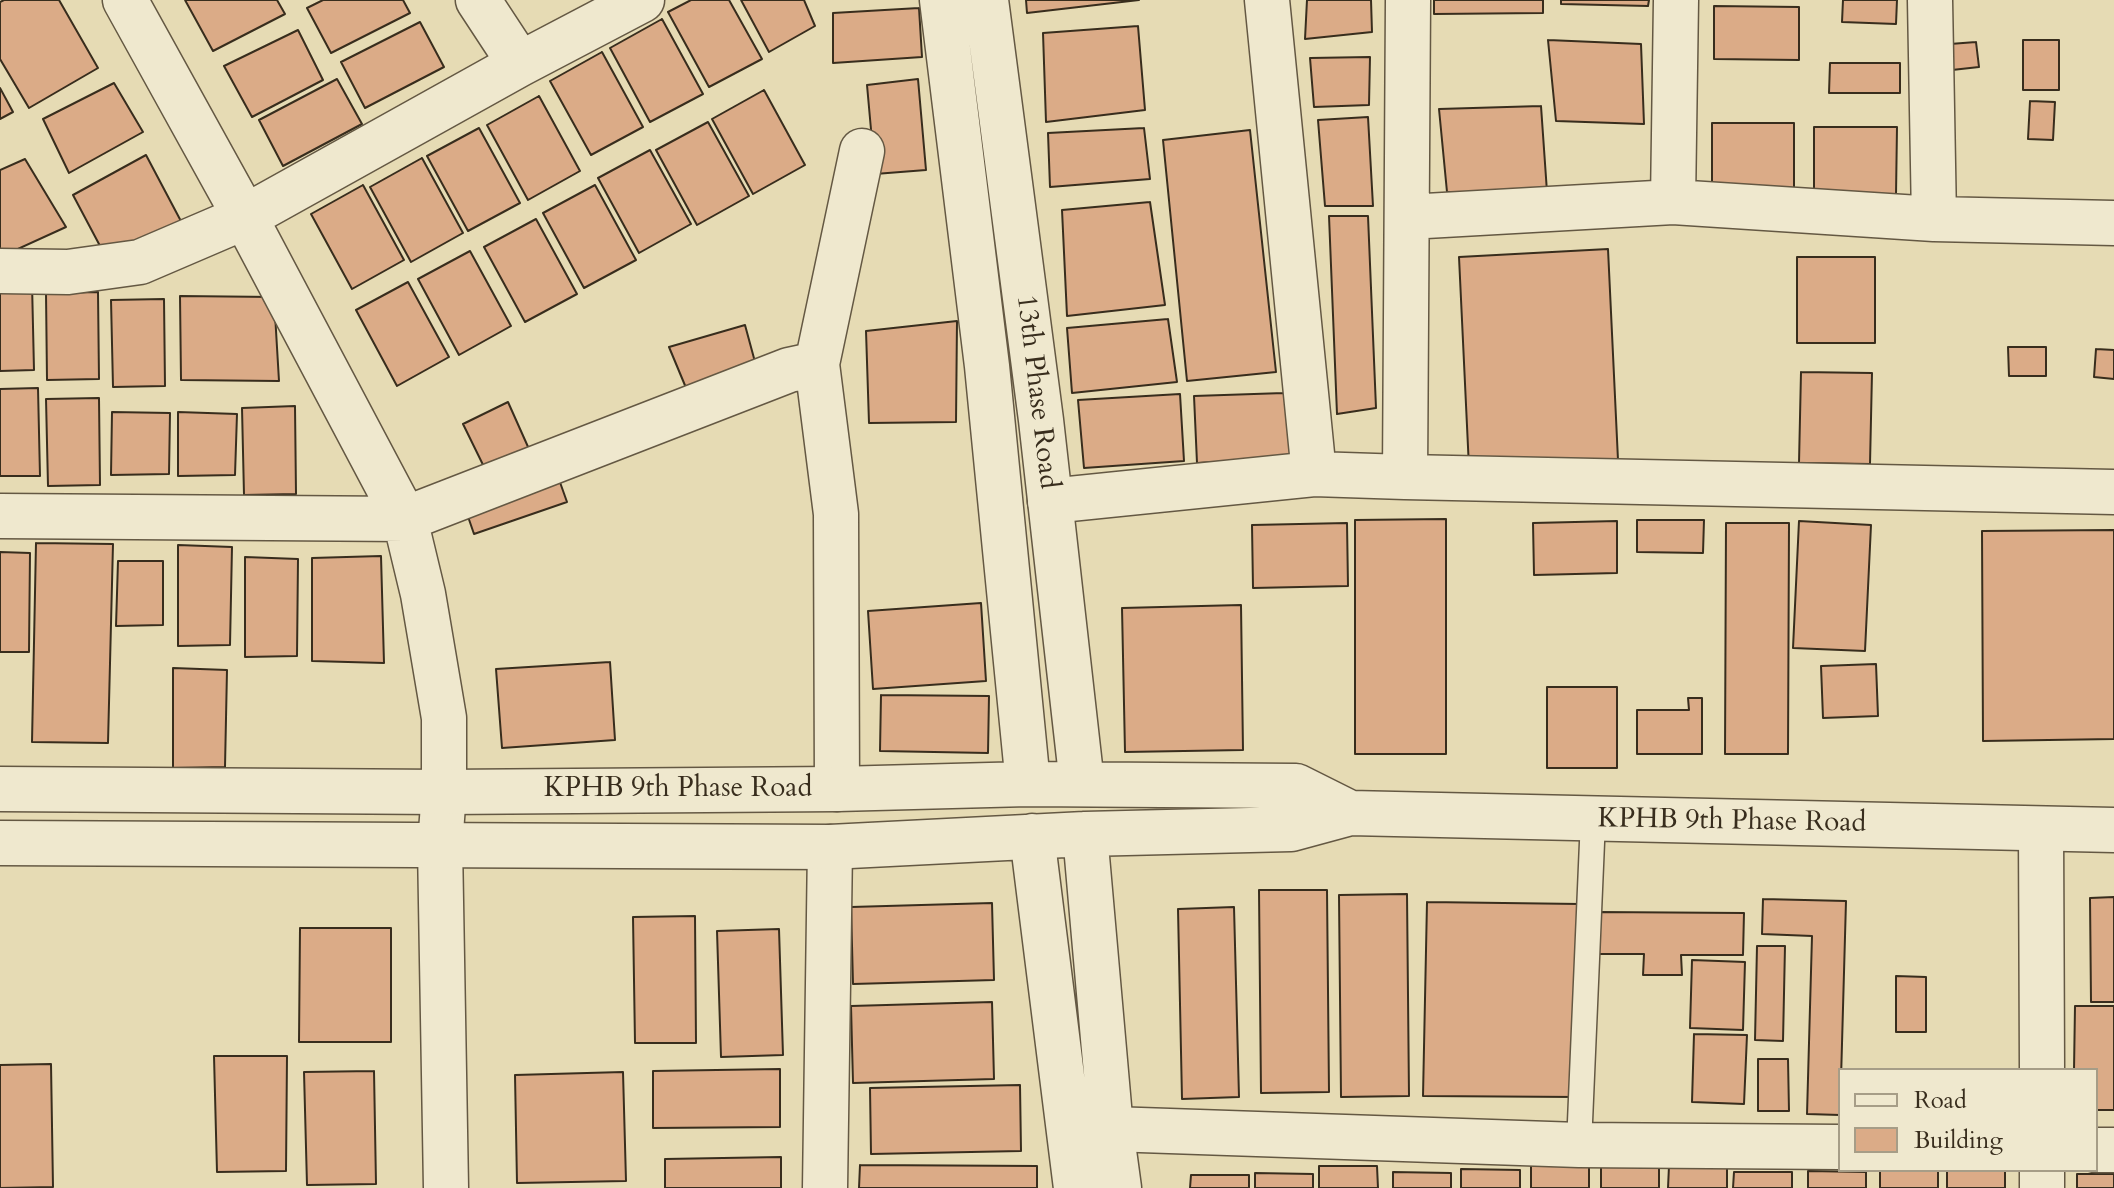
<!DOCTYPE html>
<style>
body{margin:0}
#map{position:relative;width:2114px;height:1188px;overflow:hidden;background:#e6dbb4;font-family:Cardo,serif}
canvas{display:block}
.legend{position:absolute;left:1838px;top:1068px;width:260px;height:104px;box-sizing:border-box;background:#efe8ce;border:2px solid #a69d87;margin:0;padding:10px 14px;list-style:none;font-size:24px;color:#382d1d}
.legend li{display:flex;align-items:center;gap:16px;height:40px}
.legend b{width:40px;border:2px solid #a69d87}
</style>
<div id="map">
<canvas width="2114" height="1188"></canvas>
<ul class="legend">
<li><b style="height:10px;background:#efe8ce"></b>Road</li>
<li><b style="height:22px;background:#dbab87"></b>Building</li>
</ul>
</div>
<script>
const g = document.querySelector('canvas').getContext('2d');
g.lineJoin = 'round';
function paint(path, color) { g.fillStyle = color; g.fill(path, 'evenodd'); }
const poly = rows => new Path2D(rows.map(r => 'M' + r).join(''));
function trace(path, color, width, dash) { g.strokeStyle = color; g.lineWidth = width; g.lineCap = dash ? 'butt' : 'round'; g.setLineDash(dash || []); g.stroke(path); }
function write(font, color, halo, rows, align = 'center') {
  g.font = font + ' Cardo,serif'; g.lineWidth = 7; g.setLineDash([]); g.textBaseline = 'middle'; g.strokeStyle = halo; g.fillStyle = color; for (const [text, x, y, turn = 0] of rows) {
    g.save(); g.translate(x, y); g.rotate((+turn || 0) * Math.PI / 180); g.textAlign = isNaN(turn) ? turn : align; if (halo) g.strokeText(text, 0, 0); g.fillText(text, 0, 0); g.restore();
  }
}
const building = poly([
 [4,0,59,0,98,68,29,108,0,59,0,2,4,0],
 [185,0,277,0,285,14,213,51,185,0],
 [323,0,403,0,410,13,331,53,307,8,323,0],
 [691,0,729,0,762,59,709,87,668,12,691,0],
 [741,0,804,0,815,26,769,52,741,0],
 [1026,0,1139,0,1027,13,1026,0],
 [1307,0,1371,0,1372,32,1305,39,1307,0],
 [1434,0,1543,0,1543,13,1434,14,1434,0],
 [1561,0,1649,0,1648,6,1561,4,1561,0],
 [1843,0,1897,0,1896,24,1842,22,1843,0],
 [1714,6,1799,7,1799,60,1714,59,1714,6],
 [919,8,922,57,833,63,833,13,919,8],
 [662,19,703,94,650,122,610,48,662,19],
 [420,22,444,67,365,108,341,62,420,22],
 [1138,26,1145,110,1046,122,1043,33,1138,26],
 [298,30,323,80,252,117,224,66,298,30],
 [1548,40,1641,44,1644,124,1556,121,1548,40],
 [2023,40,2059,40,2059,90,2023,90,2023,40],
 [1976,42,1979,67,1952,70,1950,44,1976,42],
 [602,52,643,127,591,155,550,81,602,52],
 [1370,57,1369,105,1314,107,1310,58,1370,57],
 [1830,63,1900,63,1900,93,1829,93,1830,63],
 [337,79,362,124,283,166,259,120,337,79],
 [918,79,926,170,875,174,867,85,918,79],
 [114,83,143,132,69,173,43,119,114,83],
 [0,88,13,112,0,119,0,88],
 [764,90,805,165,753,194,712,119,764,90],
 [539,96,580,171,528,200,487,125,539,96],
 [2030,101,2055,102,2053,140,2028,139,2030,101],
 [1541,106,1547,192,1447,192,1439,109,1541,106],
 [1368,117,1373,206,1325,206,1318,120,1368,117],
 [708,122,749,196,697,225,656,150,708,122],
 [1712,123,1794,123,1794,190,1712,190,1712,123],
 [1814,127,1897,127,1896,195,1814,195,1814,127],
 [479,128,520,203,468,231,427,156,479,128],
 [1144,128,1150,179,1050,187,1048,133,1144,128],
 [1250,130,1276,372,1187,381,1163,140,1250,130],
 [650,150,691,224,639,253,598,178,650,150],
 [146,155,183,225,108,261,73,195,146,155],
 [422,158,463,233,411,262,370,187,422,158],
 [25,159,66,227,0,257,0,170,25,159],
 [363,185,404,260,352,289,311,214,363,185],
 [595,185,636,260,584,288,543,213,595,185],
 [1150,202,1165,305,1067,316,1062,210,1150,202],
 [1329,216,1368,216,1376,408,1337,414,1329,216],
 [536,219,577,294,525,322,484,247,536,219],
 [1608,249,1618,460,1469,468,1459,257,1608,249],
 [470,251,511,326,459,355,418,279,470,251],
 [1797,257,1875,257,1875,343,1797,343,1797,257],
 [408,282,449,357,397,386,356,310,408,282],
 [0,283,32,283,34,370,0,371,0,283],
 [98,292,99,379,47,380,46,293,98,292],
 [180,296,274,297,279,381,181,380,180,296],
 [164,299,165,386,113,387,111,300,164,299],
 [1168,319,1177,382,1072,393,1067,328,1168,319],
 [957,321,956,422,869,423,866,331,957,321],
 [745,325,758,373,689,395,669,347,745,325],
 [2008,347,2046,347,2046,376,2009,376,2008,347],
 [2096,349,2114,350,2114,379,2094,377,2096,349],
 [1801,372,1872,373,1870,464,1799,463,1801,372],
 [38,388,40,476,0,476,0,389,38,388],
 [1284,393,1291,458,1197,463,1194,396,1284,393],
 [1180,394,1184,461,1084,468,1078,400,1180,394],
 [99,398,100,485,48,486,46,399,99,398],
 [508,402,533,458,488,475,463,424,508,402],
 [295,406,296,494,244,495,242,408,295,406],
 [112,412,170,413,169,474,111,475,112,412],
 [178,412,237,414,235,475,178,476,178,412],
 [556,471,567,502,474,534,463,502,556,471],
 [1446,519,1446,754,1355,754,1355,520,1446,519],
 [1637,520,1704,520,1703,553,1637,552,1637,520],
 [1617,521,1617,573,1534,575,1533,523,1617,521],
 [1799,521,1871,525,1865,651,1793,648,1799,521],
 [1347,523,1348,586,1253,588,1252,525,1347,523],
 [1726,523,1789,523,1788,754,1725,754,1726,523],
 [2114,530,2114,739,1983,741,1982,531,2114,530],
 [36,543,113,544,108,743,32,742,36,543],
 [178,545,232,547,230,645,178,646,178,545],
 [0,552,30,553,29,652,0,652,0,552],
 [381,556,384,663,312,661,312,558,381,556],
 [245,557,298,559,297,656,245,657,245,557],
 [118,561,163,561,163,625,116,626,118,561],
 [981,603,986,681,873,689,868,611,981,603],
 [1241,605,1243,750,1125,752,1122,608,1241,605],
 [610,662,615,740,502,748,496,669,610,662],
 [1876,664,1878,716,1823,718,1821,666,1876,664],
 [173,668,227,670,225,767,173,768,173,668],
 [1547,687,1617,687,1617,768,1547,768,1547,687],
 [881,695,989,696,988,753,880,751,881,695],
 [1688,698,1702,698,1702,754,1637,754,1637,710,1689,710,1688,698],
 [1259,890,1327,890,1329,1092,1261,1093,1259,890],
 [1407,894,1409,1096,1341,1097,1339,895,1407,894],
 [2114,897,2114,1002,2091,1002,2090,898,2114,897],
 [1763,899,1846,901,1840,1115,1807,1114,1812,936,1762,934,1763,899],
 [1427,902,1580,904,1577,1097,1423,1096,1427,902],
 [992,903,994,980,853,984,851,907,992,903],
 [1234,907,1239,1097,1182,1099,1178,909,1234,907],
 [1597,912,1744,913,1743,955,1681,955,1682,975,1643,975,1644,954,1597,954,1597,912],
 [695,916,696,1043,635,1043,633,917,695,916],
 [300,928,391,928,391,1042,299,1042,300,928],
 [779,929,783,1055,721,1057,717,931,779,929],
 [1757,946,1785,946,1783,1041,1755,1040,1757,946],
 [1692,960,1745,962,1743,1030,1690,1028,1692,960],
 [1896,976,1926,977,1926,1032,1896,1032,1896,976],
 [992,1002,994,1079,853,1083,851,1006,992,1002],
 [2075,1006,2114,1006,2114,1110,2096,1110,2096,1070,2074,1070,2075,1006],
 [1694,1034,1747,1035,1744,1104,1692,1102,1694,1034],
 [214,1056,287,1056,286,1171,217,1172,214,1056],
 [1758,1059,1788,1059,1789,1111,1758,1111,1758,1059],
 [51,1064,53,1187,0,1188,0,1065,51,1064],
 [780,1069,780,1127,653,1128,653,1071,780,1069],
 [374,1071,376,1184,307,1185,304,1072,374,1071],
 [623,1072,626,1181,517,1183,515,1075,623,1072],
 [1020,1085,1021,1151,871,1154,870,1088,1020,1085],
 [781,1157,781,1188,665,1188,665,1159,781,1157],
 [1531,1162,1589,1163,1589,1188,1531,1188,1531,1162],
 [1601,1162,1659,1162,1659,1188,1601,1188,1601,1162],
 [860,1165,1037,1166,1037,1188,859,1188,860,1165],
 [1319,1166,1377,1166,1378,1188,1319,1188,1319,1166],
 [1669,1166,1727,1167,1727,1188,1668,1188,1669,1166],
 [1461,1169,1520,1170,1520,1188,1461,1188,1461,1169],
 [1880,1170,1938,1170,1938,1188,1880,1188,1880,1170],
 [1947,1170,2005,1170,2005,1188,1947,1188,1947,1170],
 [1808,1171,1866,1172,1866,1188,1808,1188,1808,1171],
 [1393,1172,1451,1173,1451,1188,1393,1188,1393,1172],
 [1734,1172,1792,1172,1792,1188,1733,1188,1734,1172],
 [1255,1173,1313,1174,1313,1188,1255,1188,1255,1173],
 [2077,1174,2114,1174,2114,1188,2077,1188,2077,1174],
 [1191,1175,1249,1175,1249,1188,1190,1188,1191,1175]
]);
paint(building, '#dbab87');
trace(building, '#382d1d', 2);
const service = poly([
 [1579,1145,1593,819]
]);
const minor = poly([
 [478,0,520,64],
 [1267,0,1314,474],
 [1930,0,1934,219],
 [1673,202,1934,219,2114,223],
 [1408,217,1673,202,1676,0],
 [0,271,68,272,140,262,245,217,520,64,642,0],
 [1405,477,2114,492],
 [1050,501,1314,474,1405,477,1408,0],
 [0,516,405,519,245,217,125,0],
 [837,789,836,514,817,364,862,151],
 [2041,829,2042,1070],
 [1111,1129,1579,1145,1840,1147],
 [2096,1150,2114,1150],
 [2042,1170,2042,1188],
 [446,1188,440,845,444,792,444,718,423,594,405,519,789,370,817,364],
 [825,1188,830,847]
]);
const tertiary = poly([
 [942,0,987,366,1028,784],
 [986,0,1041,420,1082,784],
 [0,789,444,792,837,789,1028,784,1296,786,1350,813],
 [1085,834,1111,1129,1119,1188],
 [1032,836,1076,1188],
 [0,843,830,847,1085,834,1291,829,1350,813,2114,830]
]);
trace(service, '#645843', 27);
trace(minor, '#645843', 47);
trace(tertiary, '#645843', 47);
trace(service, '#efe8ce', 24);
trace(minor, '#efe8ce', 44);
trace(tertiary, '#efe8ce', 44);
write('28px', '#382d1d', '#efe8ce', [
 ["13th Phase Road",1036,392,83],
 ["KPHB 9th Phase Road",678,790],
 ["KPHB 9th Phase Road",1732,822,1]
]);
</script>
